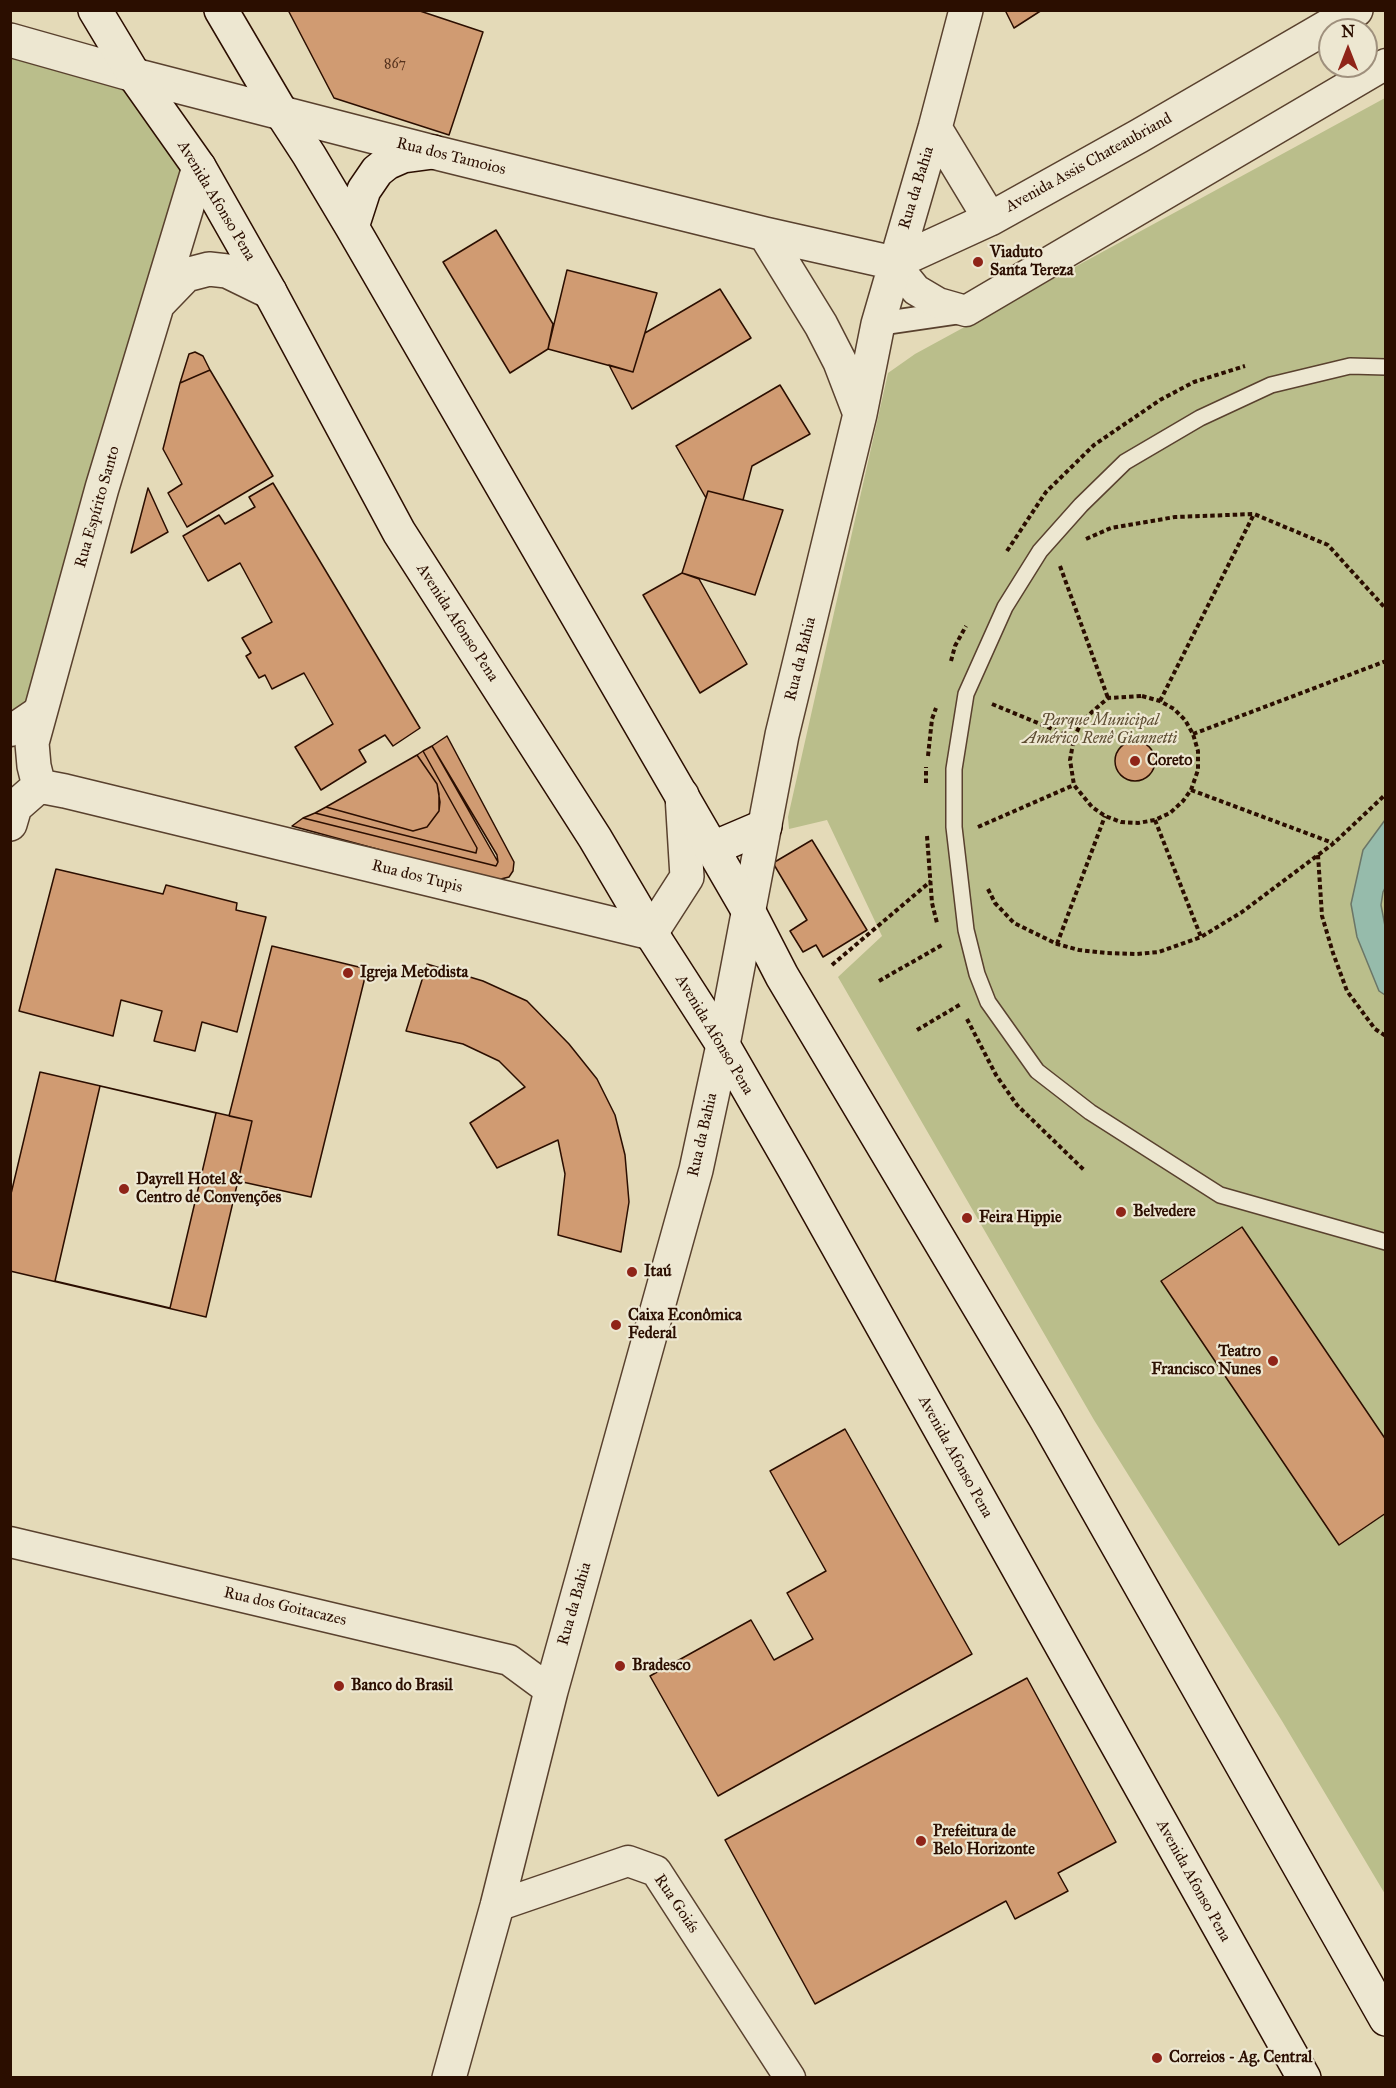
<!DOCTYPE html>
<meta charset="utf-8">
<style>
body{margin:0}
#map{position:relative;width:1396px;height:2088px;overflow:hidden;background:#e4dab8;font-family:"IM FELL Great Primer",serif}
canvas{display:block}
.frame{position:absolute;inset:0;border:12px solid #2b0e00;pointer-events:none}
.north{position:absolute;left:1318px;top:18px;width:60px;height:60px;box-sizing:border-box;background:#ede7d1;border:2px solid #9f907d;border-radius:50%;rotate:0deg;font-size:16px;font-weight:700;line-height:24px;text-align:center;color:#2b0e00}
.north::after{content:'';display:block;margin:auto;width:21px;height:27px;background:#8f2418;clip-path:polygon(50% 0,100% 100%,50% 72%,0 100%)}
</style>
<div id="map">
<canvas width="1396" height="2088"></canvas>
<div class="frame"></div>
<div class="north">N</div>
</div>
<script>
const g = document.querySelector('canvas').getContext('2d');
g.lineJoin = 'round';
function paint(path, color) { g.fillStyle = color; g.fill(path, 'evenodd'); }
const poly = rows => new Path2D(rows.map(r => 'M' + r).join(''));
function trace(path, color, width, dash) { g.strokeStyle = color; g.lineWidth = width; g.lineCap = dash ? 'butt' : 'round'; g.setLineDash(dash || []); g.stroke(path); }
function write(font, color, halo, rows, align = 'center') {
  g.font = font + ' "IM FELL Great Primer",serif'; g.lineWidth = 4.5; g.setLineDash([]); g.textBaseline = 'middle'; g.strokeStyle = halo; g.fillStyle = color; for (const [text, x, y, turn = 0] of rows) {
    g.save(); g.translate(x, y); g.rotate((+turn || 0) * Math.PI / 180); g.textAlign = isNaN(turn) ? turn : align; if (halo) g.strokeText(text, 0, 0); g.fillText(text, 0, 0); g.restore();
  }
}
paint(poly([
 [10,40,134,75,188,151,42,700,19,711,10,708],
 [1385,98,1385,1894,1282,1721,1094,1420,838,977,882,936,827,820,789,829,788,817,888,373,915,354]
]), '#babe8b');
const water = poly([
 [1385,820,1385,888,1383,892,1381,905,1385,926,1385,995,1379,991,1357,937,1351,904,1363,850,1385,820]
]);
paint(water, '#96bbab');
trace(water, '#6b7667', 1.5);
const building = poly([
 [288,10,417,10,483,32,449,135,334,98,288,10],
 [1005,10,1042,10,1014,28,1005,10],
 [496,230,553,324,548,349,510,373,443,262,496,230],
 [567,270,657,293,633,372,548,349,567,270],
 [720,289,751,338,632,409,609,365,633,372,645,333,720,289],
 [195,352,203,356,210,370,180,383,189,354,195,352],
 [210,370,273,476,187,527,168,493,182,484,163,449,180,383,210,370],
 [780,385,810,434,752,466,743,500,708,491,706,498,676,446,780,385],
 [273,483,420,728,393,746,385,735,359,750,366,762,321,790,295,747,333,724,304,673,272,689,265,675,259,678,246,656,251,653,242,638,272,622,240,563,208,581,183,536,219,515,225,524,255,507,249,497,273,483],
 [148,488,168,532,131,553,148,488],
 [708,491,783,510,755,595,682,573,708,491],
 [682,573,699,579,747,664,700,693,643,595,682,573],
 [447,736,514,862,513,871,509,877,497,880,484,878,292,826,303,818,496,866,498,862,432,746,447,736],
 '1115 761a20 20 0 1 1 40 0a20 20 0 1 1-40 0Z',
 [432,746,497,855,498,862,496,866,303,818,315,813,476,853,477,848,423,751,432,746],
 [423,751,477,848,476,853,315,813,326,807,413,831,427,827,439,811,440,802,437,784,417,755,423,751],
 [417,755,437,784,439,794,439,811,427,827,413,831,326,807,417,755],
 [812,840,867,930,823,957,816,945,803,952,790,931,807,920,773,863,812,840],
 [56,869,163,894,166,885,237,903,236,910,266,917,237,1032,202,1022,195,1051,154,1041,162,1011,121,1000,113,1036,19,1011,56,869],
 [272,946,367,969,311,1197,238,1181,252,1121,229,1116,272,946],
 [427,964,483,981,527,1001,569,1044,597,1079,615,1115,625,1155,629,1202,621,1252,558,1235,565,1174,558,1140,497,1168,470,1123,525,1087,499,1061,463,1044,406,1031,427,964],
 [40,1072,252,1121,206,1317,10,1271,10,1198,40,1072],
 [100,1086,216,1113,170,1308,55,1281,100,1086],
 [1242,1227,1386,1440,1386,1513,1339,1545,1161,1281,1242,1227],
 [845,1429,972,1654,718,1796,650,1676,751,1620,774,1660,813,1639,787,1593,826,1571,770,1471,845,1429],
 [1027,1678,1116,1842,1058,1873,1068,1891,1015,1919,1006,1901,815,2004,725,1840,1027,1678]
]);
paint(building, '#d09b72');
trace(building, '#2b0e00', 1.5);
const service = poly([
 [1386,367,1350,366,1271,385,1200,418,1125,462,1081,505,1040,551,1005,607,966,694,954,769,954,827,966,930,977,974,988,1002,1037,1071,1090,1112,1220,1195,1386,1242]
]);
const pedestrian = poly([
 [878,324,960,312]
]);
const minor = poly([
 [894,263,916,290,938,303,966,311,1386,64],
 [10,731,41,710],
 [10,1542,509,1660,551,1691],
 [497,1906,628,1861,656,1871,790,2078]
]);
const tertiary = poly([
 [10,40,134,75,433,152,765,234,894,263],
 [935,128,990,219],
 [765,234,821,325,840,362,860,414],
 [894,263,990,219,1139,136,1356,10],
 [159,303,186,275,209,269,227,271,270,292],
 [39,786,65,791,651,933,687,877,682,795],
 [39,786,34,766,32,743,102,488,199,167],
 [10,824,15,807,39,786],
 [449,2078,497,1906,551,1691,696,1170,723,1045,782,735,860,414,878,324,935,128,966,10]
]);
const secondary = poly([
 [95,10,134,75,199,167,270,292,399,532,595,838,651,933,723,1045,795,1170,1304,2078],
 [221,10,281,112,309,155,352,227,749,912,782,976,1046,1419,1386,2019],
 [352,227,364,190,377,171,387,163,403,156,433,152],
 [711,849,765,826]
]);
trace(service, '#59412e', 18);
trace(pedestrian, '#59412e', 26);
trace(minor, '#59412e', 33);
trace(tertiary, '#59412e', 36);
trace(secondary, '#2b0e00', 36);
trace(poly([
 [1086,539,1111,528,1175,517,1254,514,1328,545,1386,609],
 [1007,551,1046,492,1094,445,1160,400,1194,382,1245,366],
 [1060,566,1108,698],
 [951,661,955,646,966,626],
 [1142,696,1160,701,1174,709,1185,720,1193,734,1198,751,1198,770,1191,790,1183,801,1170,813,1155,820,1138,823,1121,822,1105,816,1092,807,1074,785,1070,760,1074,738,1081,723,1092,712,1108,698,1142,696],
 [1160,701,1254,514],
 [992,704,1074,738],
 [1193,734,1386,661],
 [928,756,932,719,936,708],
 [926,783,926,767],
 [1191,790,1333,843],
 [1155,820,1201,937],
 [978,827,1074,785],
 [927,836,932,903,937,923],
 [1318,855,1322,916,1333,953,1347,991,1375,1029,1386,1036],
 [988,889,995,903,1014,923,1057,944,1079,950,1106,953,1137,954,1159,952,1201,937,1242,912,1334,843,1386,794],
 [1057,944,1105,816],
 [832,965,931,881],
 [879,981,942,945],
 [967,1019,996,1075,1017,1105,1085,1171],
 [917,1030,961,1004]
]), '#2b0e00', 4, [4.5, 3]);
trace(service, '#ede7d1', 15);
trace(pedestrian, '#ede7d1', 22);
trace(minor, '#ede7d1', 30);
trace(tertiary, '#ede7d1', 33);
trace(secondary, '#ede7d1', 33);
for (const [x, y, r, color] of [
 [978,262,6,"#8f2418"],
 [1135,761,6,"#8f2418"],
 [348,973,6,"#8f2418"],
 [124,1189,6,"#8f2418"],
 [1121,1212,6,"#8f2418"],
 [967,1218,6,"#8f2418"],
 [632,1272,6,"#8f2418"],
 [616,1325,6,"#8f2418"],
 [1273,1361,6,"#8f2418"],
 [620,1666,6,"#8f2418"],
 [339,1686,6,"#8f2418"],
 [921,1841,6,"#8f2418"],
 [1157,2058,6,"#8f2418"]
]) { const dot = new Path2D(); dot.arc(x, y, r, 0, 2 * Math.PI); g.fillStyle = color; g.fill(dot); trace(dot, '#ede7d1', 2); }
write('14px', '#54311c', null, [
 ["867",395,65]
]);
write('16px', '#2b0e00', '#ede7d1', [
 ["Rua dos Tamoios",451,157,14],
 ["Avenida Assis Chateaubriand",1089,163,-29],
 ["Rua da Bahia",917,188,-73],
 ["Avenida Afonso Pena",216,201,59],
 ["Rua Espírito Santo",98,507,-74],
 ["Avenida Afonso Pena",457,623,57],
 ["Rua da Bahia",801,659,-76],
 ["Rua dos Tupis",417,877,14],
 ["Avenida Afonso Pena",714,1035,59],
 ["Rua da Bahia",703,1135,-77],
 ["Avenida Afonso Pena",955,1457,61],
 ["Rua da Bahia",575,1604,-74],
 ["Rua dos Goitacazes",285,1607,13],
 ["Avenida Afonso Pena",1193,1881,61],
 ["Rua Goiás",676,1904,56]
]);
write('bold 16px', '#2b0e00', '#ede7d1', [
 ["Viaduto",990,253],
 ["Santa Tereza",990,271],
 ["Coreto",1147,761],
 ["Igreja Metodista",360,973],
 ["Dayrell Hotel &",136,1180],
 ["Centro de Convenções",136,1198],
 ["Belvedere",1133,1212],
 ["Feira Hippie",979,1218],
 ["Itaú",644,1272],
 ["Caixa Econômica",628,1316],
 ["Federal",628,1334],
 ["Teatro",1261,1352,"right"],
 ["Francisco Nunes",1261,1370,"right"],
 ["Bradesco",632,1666],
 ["Banco do Brasil",351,1686],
 ["Prefeitura de",933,1832],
 ["Belo Horizonte",933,1850],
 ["Correios - Ag. Central",1169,2058]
], 'left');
write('italic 16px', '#5d4c31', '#ede7d1', [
 ["Parque Municipal",1100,721],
 ["Américo Renê Giannetti",1100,739]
]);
</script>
